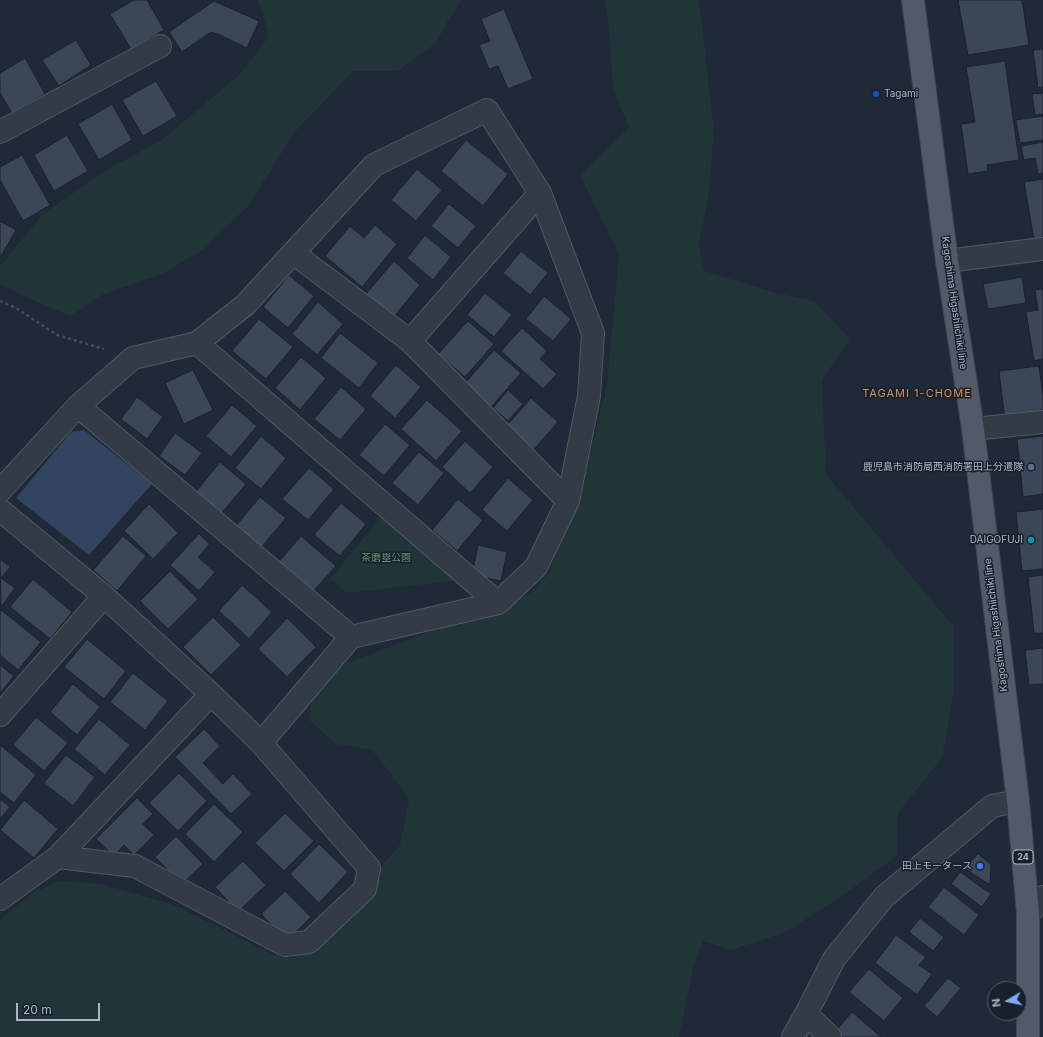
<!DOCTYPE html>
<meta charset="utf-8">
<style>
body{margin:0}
#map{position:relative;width:1043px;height:1037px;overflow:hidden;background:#1f2937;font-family:Inter,sans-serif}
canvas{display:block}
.north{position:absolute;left:987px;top:981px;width:40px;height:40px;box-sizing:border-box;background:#18202c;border:1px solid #545c69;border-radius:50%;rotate:261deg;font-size:11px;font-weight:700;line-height:16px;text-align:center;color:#adb6c4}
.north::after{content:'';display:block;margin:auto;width:14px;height:18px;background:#7dabf9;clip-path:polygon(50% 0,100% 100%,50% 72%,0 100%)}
.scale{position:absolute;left:16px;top:1003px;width:84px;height:18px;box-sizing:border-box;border:2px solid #adb6c4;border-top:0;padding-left:5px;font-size:12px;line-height:14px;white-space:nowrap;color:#adb6c4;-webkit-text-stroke:3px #18202c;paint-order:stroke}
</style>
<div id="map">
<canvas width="1043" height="1037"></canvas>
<div class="north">N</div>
<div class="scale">20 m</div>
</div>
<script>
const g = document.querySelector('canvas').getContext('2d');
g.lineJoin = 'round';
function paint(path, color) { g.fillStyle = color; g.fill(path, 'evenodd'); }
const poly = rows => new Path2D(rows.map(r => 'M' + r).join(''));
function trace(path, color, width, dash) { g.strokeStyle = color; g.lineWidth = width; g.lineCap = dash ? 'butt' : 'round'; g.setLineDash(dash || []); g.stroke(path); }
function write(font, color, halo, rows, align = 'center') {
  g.font = font + ' Inter,"Noto Sans JP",sans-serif'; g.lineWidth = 3; g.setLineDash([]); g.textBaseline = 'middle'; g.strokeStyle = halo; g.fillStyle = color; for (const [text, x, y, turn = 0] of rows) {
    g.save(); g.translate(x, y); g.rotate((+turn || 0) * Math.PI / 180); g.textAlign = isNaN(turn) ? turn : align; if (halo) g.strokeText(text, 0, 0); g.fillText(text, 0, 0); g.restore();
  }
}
paint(poly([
 [258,0,462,0,450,17,436,43,398,71,353,71,295,132,248,206,204,249,164,273,102,295,70,316,42,304,0,285,0,266,42,215,106,170,162,140,240,74,269,36],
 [604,0,699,0,714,130,708,201,699,242,704,271,777,293,814,301,850,339,822,380,826,474,953,626,953,696,942,758,898,813,898,855,842,896,786,932,731,950,703,941,693,970,679,1037,0,1037,0,920,31,894,59,881,101,884,174,905,276,956,292,958,310,946,400,845,409,800,393,777,372,750,336,744,309,720,312,697,327,677,347,663,530,594,549,573,581,492,607,383,619,255,580,175,629,127,613,89,609,28],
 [383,514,461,580,347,593,330,579]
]), '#213538');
paint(poly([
 [84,430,152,484,89,555,16,498,71,432]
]), '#32445f');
const building = poly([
 [134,0,147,0,164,30,131,49,110,14,134,0],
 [958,0,1022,0,1029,45,968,55,958,0],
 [214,1,259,21,247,48,220,35,211,32,182,52,169,32,214,1],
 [504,9,533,79,508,89,498,66,489,69,479,45,490,41,481,19,504,9],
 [76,40,91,65,59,86,42,60,76,40],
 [1043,49,1043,87,1038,88,1033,50,1043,49],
 [25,58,45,94,12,113,0,93,0,73,25,58],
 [1005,61,1019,160,987,165,988,171,968,174,961,124,975,122,966,67,1005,61],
 [156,81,177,116,143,136,122,100,156,81],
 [1043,93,1043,114,1035,115,1032,94,1043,93],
 [112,104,132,140,99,160,78,124,112,104],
 [1043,116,1043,140,1020,143,1016,120,1043,116],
 [67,135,88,171,54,191,34,155,67,135],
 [466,140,508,174,483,206,441,171,466,140],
 [1043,142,1043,173,1038,174,1035,158,1024,160,1021,146,1043,142],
 [22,155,50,205,23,221,0,180,0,167,22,155],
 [417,169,442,190,416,221,391,200,417,169],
 [1043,179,1043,239,1034,240,1024,182,1043,179],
 [449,204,476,226,458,248,431,226,449,204],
 [0,221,16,230,0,258,0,221],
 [375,225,397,244,362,287,325,256,350,226,364,238,375,225],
 [425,235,451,257,433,280,407,258,425,235],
 [521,251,548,273,530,295,503,273,521,251],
 [394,261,420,285,392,319,365,295,394,261],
 [289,275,314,296,288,328,263,307,289,275],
 [1022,277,1026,303,988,309,983,284,1022,277],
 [1043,289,1043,359,1034,361,1026,312,1038,310,1035,290,1043,289],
 [485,293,512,315,494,337,467,315,485,293],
 [544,296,571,319,553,341,526,319,544,296],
 [318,302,343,324,317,355,292,334,318,302],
 [259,319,293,347,266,379,232,351,259,319],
 [468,321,494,344,465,377,438,354,468,321],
 [522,328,547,351,540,359,557,374,543,389,501,351,522,328],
 [340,333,378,363,359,388,321,358,340,333],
 [494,350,521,373,491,407,465,383,494,350],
 [301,357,326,378,300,410,275,388,301,357],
 [396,365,421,387,395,418,370,396,396,365],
 [1039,366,1043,396,1043,416,1005,420,999,371,1039,366],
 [193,370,213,410,184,424,165,383,193,370],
 [341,387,366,409,340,440,314,419,341,387],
 [508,390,523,404,508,421,493,408,508,390],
 [137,397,163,417,147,439,121,419,137,397],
 [531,398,558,422,529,455,502,431,531,398],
 [427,400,462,431,436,461,401,429,427,400],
 [232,405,257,426,231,457,206,436,232,405],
 [385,424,410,445,384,476,359,455,385,424],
 [175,433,202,453,185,475,159,456,175,433],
 [261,436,286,458,261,489,235,468,261,436],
 [1043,436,1043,494,1023,497,1017,439,1043,436],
 [465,441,493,467,470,493,442,467,465,441],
 [419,452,444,473,418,505,392,483,419,452],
 [220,462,246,484,220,515,194,494,220,462],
 [309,468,334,489,308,520,282,499,309,468],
 [508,478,533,500,507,531,482,510,508,478],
 [260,497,286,518,260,549,234,528,260,497],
 [458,499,483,520,457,551,432,530,458,499],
 [341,503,366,524,340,556,314,535,341,503],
 [149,504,178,533,153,559,124,531,149,504],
 [1043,509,1043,569,1022,571,1016,512,1043,509],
 [199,534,210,544,198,557,215,572,199,591,170,565,199,534],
 [123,536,146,556,117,591,93,570,123,536],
 [301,536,336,566,310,595,276,565,301,536],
 [478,545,507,552,501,581,472,575,478,545],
 [0,559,10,567,1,578,15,588,1,607,0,559],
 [170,571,198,599,168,629,140,601,170,571],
 [1043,575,1043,633,1034,633,1028,577,1043,575],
 [33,579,72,612,50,639,10,607,33,579],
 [242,585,272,612,249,639,219,611,242,585],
 [1,610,41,642,18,670,0,655,0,611,1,610],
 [213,617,241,645,211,675,183,647,213,617],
 [287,618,316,647,287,677,258,649,287,618],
 [87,639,126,671,104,699,64,667,87,639],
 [1043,648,1043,684,1029,685,1025,650,1043,648],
 [0,665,14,676,0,693,0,665],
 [133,673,168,701,145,730,110,702,133,673],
 [73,684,100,707,77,735,50,712,73,684],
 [36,717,68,743,44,771,13,745,36,717],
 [99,719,130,745,105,775,74,749,99,719],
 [204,729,220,746,203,763,223,784,233,774,252,794,231,814,175,757,204,729],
 [0,745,36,775,14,803,0,792,0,745],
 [66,755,95,777,73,806,44,783,66,755],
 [179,773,207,801,178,831,149,803,179,773],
 [137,798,153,814,143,824,154,835,134,855,124,845,114,856,96,839,137,798],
 [0,799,10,807,0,819,0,799],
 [24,800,58,829,34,858,0,830,24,800],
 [214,804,243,832,214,862,185,834,214,804],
 [285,813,314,841,284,871,255,843,285,813],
 [176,836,203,864,182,884,155,857,176,836],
 [319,844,348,872,319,903,290,874,319,844],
 [978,854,991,864,990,885,964,868,978,854],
 [243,861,266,885,238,912,215,887,243,861],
 [960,872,991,894,982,907,951,884,960,872],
 [944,887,979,915,964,935,928,907,944,887],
 [285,891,311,917,287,941,261,914,285,891],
 [920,918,944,937,933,951,909,932,920,918],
 [896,935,926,957,919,965,932,974,917,995,875,963,896,935],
 [869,969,903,998,884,1021,849,992,869,969],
 [948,978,961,988,937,1017,924,1006,948,978],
 [852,1012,881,1037,837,1037,833,1034,852,1012]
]);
paint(building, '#3b4757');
trace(building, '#1a222e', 1);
const street = poly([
 [0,132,160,46],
 [293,253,410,341,568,501],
 [947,261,1043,249],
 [410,341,540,193],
 [197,343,498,603],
 [78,406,351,637],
 [973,429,1043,422],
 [0,491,78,406,133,358,197,343,245,305,293,253,374,165,487,110,540,193,593,333,589,396,568,501,536,567,498,603,351,637,261,743],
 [0,510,104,596,211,694,261,743,369,868,365,889,309,942,285,945,135,866,58,857,0,899],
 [0,715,104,596],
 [58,857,211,694],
 [1028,914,1043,897],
 [806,1014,830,1037],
 [793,1037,806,1014,834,959,884,897,992,806,1018,801]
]);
const primary = poly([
 [913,0,947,261,973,429,1018,801,1028,914,1028,1037]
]);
trace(street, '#505965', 24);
trace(primary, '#3c4451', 24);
trace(poly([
 [0,301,16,308,57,335,104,349]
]), '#3f5256', 2.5, [3, 3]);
trace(street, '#333b47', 22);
trace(primary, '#505a68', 22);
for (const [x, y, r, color] of [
 [876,94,4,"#1a4fb4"],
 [1031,467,4,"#5c6f8a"],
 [1031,540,4,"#0f9aa8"],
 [980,866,4,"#3f7fe0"]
]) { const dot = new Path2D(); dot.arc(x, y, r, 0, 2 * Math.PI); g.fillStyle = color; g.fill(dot); trace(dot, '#18202c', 1.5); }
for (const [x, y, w] of [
 [1023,857,20]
]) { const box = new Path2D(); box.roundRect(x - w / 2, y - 7, w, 14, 3); g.fillStyle = '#18202c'; g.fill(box); trace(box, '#adb6c4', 1); }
write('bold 9px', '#adb6c4', null, [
 ["24",1023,857]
]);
write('10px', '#adb6c4', '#18202c', [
 ["Tagami",884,94,"left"],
 ["鹿児島市消防局西消防署田上分遣隊",1023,467],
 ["DAIGOFUJI",1023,540],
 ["田上モータース",972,866]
], 'right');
write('10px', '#adb6c4', '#18202c', [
 ["Kagoshima Higashiichiki line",954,303,82],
 ["Kagoshima Higashiichiki line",996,625,-97]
]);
write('10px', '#649570', '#18202c', [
 ["茶磨塁公園",386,558]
]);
g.letterSpacing = '1px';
write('11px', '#d59058', '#18202c', [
 ["TAGAMI 1-CHOME",917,394]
]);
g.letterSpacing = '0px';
</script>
